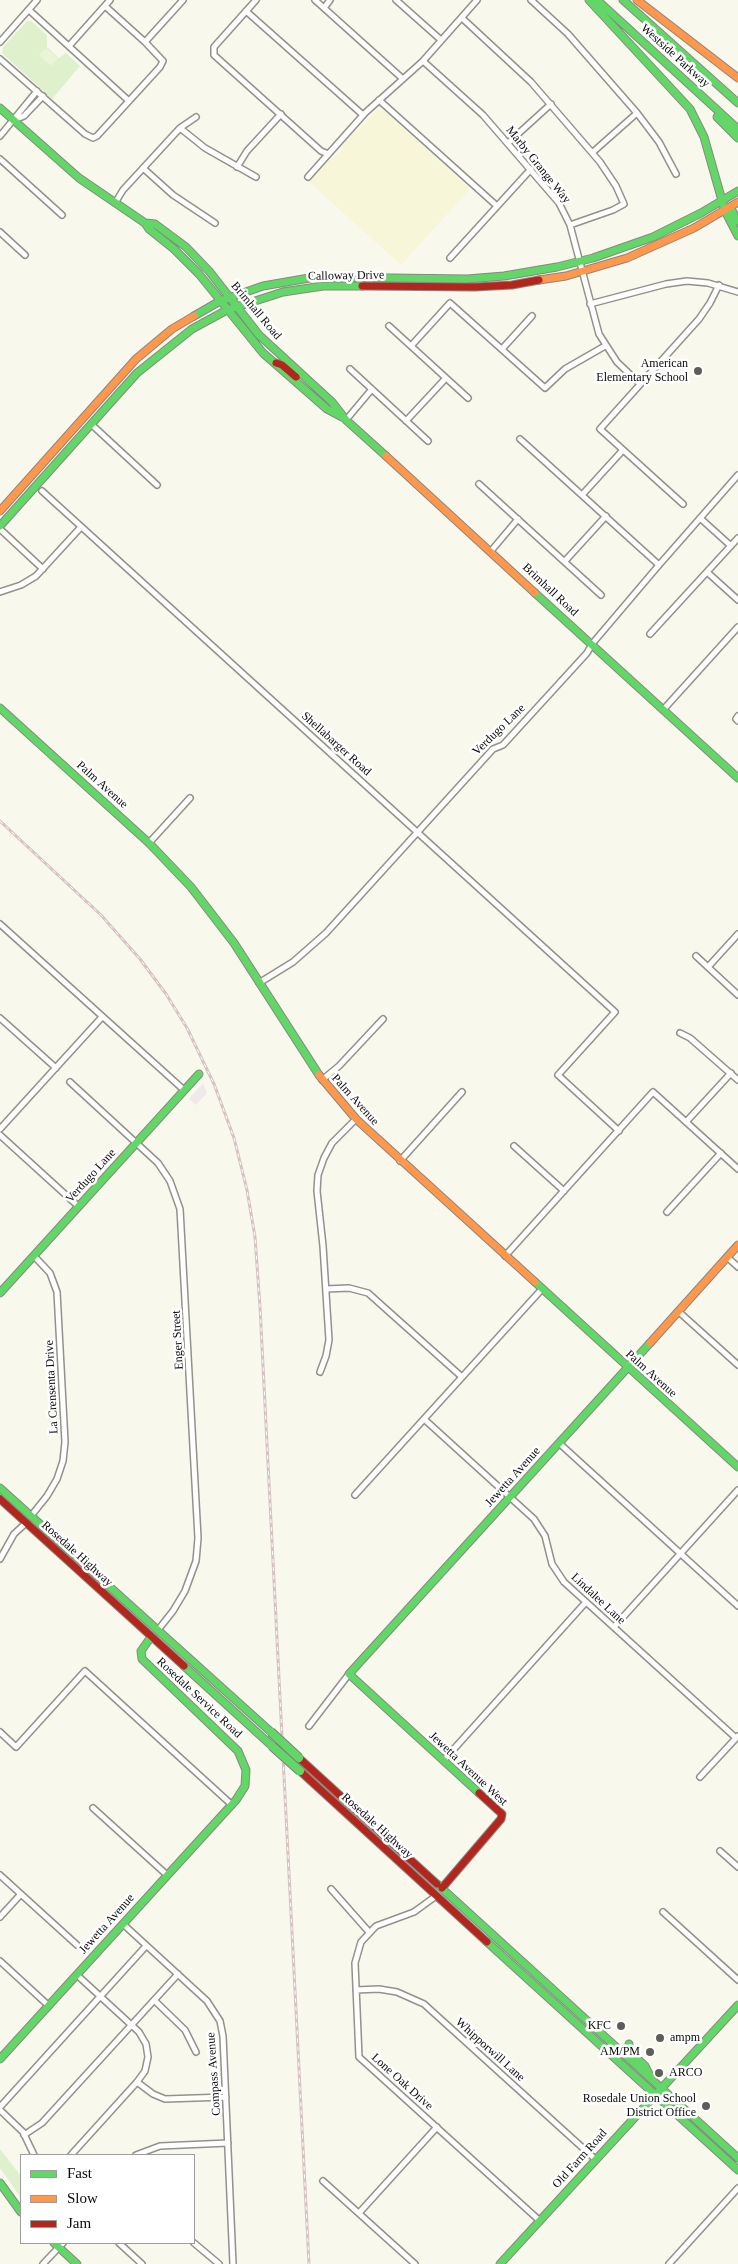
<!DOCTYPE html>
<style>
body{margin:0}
#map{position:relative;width:738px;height:2264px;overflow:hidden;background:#f9f8ed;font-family:"Times New Roman",serif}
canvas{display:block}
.legend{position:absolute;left:20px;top:2154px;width:175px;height:90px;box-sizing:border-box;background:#fff;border:1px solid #9d9d9d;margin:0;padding:6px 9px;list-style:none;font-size:15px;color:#0a0a0a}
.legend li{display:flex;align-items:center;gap:10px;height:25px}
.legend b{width:25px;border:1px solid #9d9d9d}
</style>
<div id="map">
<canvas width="738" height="2264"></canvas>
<ul class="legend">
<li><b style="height:6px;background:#63d668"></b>Fast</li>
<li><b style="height:6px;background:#ff974d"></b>Slow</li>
<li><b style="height:6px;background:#b3261e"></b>Jam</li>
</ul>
</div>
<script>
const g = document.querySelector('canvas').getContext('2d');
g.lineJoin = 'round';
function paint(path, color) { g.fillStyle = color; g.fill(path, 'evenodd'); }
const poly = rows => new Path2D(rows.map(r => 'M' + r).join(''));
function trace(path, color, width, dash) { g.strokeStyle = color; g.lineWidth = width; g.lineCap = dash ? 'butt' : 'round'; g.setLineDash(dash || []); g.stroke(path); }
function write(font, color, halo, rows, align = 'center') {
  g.font = font + ' "Times New Roman",serif'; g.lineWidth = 5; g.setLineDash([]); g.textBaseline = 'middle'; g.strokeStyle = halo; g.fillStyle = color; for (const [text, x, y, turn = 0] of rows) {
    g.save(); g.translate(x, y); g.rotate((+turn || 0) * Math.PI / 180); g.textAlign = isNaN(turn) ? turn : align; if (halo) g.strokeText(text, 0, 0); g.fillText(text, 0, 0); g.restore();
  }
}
paint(poly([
 [203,1083,207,1093,196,1105,189,1099]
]), '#f0e9eb');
paint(poly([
 [378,109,382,109,470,189,401,265,308,181,326,161,330,160,341,151,343,145]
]), '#f7f6d8');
paint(poly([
 [27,21,31,21,47,35,47,47,59,58,66,53,80,66,52,99,2,53,3,47],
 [0,2149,21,2176,21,2198,0,2168]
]), '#dff0cc');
paint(poly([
 [46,48,58,58,51,66,39,55]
]), '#eaf4d6');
const street = poly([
 [256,0,214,47,214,55,321,151,328,154],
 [315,0,403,79],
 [396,0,441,40],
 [531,0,568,34,637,113,659,142,676,174],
 [324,8,330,0],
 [29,10,129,101],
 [246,11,363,115],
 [462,18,531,82,600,162,616,186,624,204,613,210,570,225],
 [0,42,37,0],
 [145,42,183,0],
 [69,46,110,0],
 [0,59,85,134,93,138,97,136,160,67,163,61,145,42,105,6],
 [423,61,483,115,559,203,570,225,599,334,617,362,640,384],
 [379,100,497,206],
 [14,120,24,116,43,96],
 [180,128,205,148,256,177],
 [0,136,37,91],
 [508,143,551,104],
 [593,152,637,113],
 [0,159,62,215],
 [237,167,247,151,281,114],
 [143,168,173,195,215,223],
 [308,177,365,113,423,61,477,0],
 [115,203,123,190,180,128,196,117],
 [0,232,25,255],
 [450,258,531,169],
 [590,304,666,284,687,281,708,283,738,292],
 [389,326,468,398],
 [411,346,450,303,545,388,565,369,605,346],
 [502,349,532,316],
 [350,369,428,441],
 [346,420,372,389],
 [406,421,446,378],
 [91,424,157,485],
 [520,439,659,565],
 [479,484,601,595],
 [42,491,615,1012,558,1075,619,1131],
 [582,495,623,450],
 [683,504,600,429,699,319,710,303,719,285],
 [700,518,731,546],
 [0,529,43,569],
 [491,551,518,519],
 [565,561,606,516],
 [707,572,738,600],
 [0,592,21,585,36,576,81,527],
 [650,634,738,538],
 [663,710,738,627],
 [738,716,736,719,738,721],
 [149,843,190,798],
 [0,924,184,1090],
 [696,956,738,995],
 [708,967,738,934],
 [259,983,293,962,326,933,493,749,503,745,587,653,592,644,659,565,738,475],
 [0,1018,56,1068],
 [680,1033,690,1038,738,1080],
 [322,1080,339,1066,383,1019],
 [70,1082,158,1163,170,1181,180,1209,198,1538,196,1561,185,1591,173,1611,158,1630],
 [686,1122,731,1073],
 [0,1129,102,1017],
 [0,1135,78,1206],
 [514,1146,564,1191],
 [400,1161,462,1092],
 [667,1212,721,1153],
 [505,1256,653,1092,738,1169],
 [727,1257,738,1267],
 [326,1289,349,1288,368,1293,462,1377],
 [678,1311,738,1365],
 [320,1372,326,1356,329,1340,323,1246,317,1191,318,1175,324,1158,332,1143,356,1119],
 [424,1419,534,1519,545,1536,552,1564,564,1582,736,1738],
 [559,1443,738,1606],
 [355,1495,542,1289],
 [31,1516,47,1496,57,1479,63,1461,65,1442,57,1292,50,1273,34,1256],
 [0,1559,14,1534,26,1523],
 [614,1627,738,1490],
 [309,1726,349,1674],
 [0,1732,16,1747,85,1671,232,1805],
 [444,1760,586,1602],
 [700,1777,738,1736],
 [93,1808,167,1875],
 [720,1851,738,1867],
 [0,1875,77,1945],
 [331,1889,369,1932],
 [436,1896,414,1912,376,1926,361,1942,355,1963,359,2057,540,2221],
 [663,1912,738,1980],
 [0,1917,21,1894],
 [123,1924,207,2001,220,2021,223,2036,233,2264],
 [0,1961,49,2006],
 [356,1990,379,1989,397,1992,424,2004,595,2159],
 [154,2000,185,2030,196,2052],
 [137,2082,153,2094,165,2099,226,2097],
 [0,2107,146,1946],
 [0,2110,23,2132,34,2155],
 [24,2135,42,2123,178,1974],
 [71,2155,137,2082,145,2071,148,2057,146,2044,139,2032,77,1975],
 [136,2155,160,2146,228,2143],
 [323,2181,415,2264],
 [359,2213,437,2127],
 [119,2243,142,2264],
 [194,2243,219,2264],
 [43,2264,63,2243],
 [669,2264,738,2188]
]);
const fast = poly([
 [589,0,690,109,704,137,725,211,738,236],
 [597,0,738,129],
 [623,0,738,103],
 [0,108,79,178,145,223,149,229,174,249,199,274,263,353,327,409,342,417],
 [717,117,738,138],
 [730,207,738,221],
 [145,223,155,224,186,247,209,271,259,335,332,402,346,420,386,456],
 [194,316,220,301,263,286,315,277,467,279,504,276,557,267,593,258,653,237,701,213,738,191],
 [0,526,137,373,192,329,227,310,283,292,323,286,362,286],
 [535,593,738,778],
 [0,708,149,843,191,887,234,943,319,1075],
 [535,1282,738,1467],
 [0,1293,199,1074],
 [0,1488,271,1732],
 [184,1666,272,1746],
 [479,1793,349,1674,650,1343],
 [437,1884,738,2158],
 [487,1942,738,2170],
 [629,2044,629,2051,645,2066,650,2076],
 [0,2059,236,1800,245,1786,246,1770,238,1751,142,1659,141,1651,151,1637],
 [0,2183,21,2212],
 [54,2243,77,2264],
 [500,2264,738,2005]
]);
const slow = poly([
 [637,0,738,78],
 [539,280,566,276,627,258,694,228,738,202],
 [386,456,535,593],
 [0,511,136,359,172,329,194,316],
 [319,1075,356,1119,535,1282],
 [650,1343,738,1245]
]);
const jam = poly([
 [362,286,475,287,512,285,539,280],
 [276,363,282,365,296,377],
 [0,1499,184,1666],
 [299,1758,437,1884],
 [300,1771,487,1942],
 [442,1888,501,1819,502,1814,479,1793]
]);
trace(street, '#92918c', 8);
trace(fast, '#888883', 9);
trace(slow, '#888883', 9);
trace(jam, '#888883', 9);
trace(street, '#fefefc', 5);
trace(fast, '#63d668', 7);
trace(slow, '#ff974d', 7);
trace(jam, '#b3261e', 7);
const rail = poly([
 [0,821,101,915,140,959,166,994,187,1028,214,1084,234,1138,247,1190,255,1237,260,1307,309,2264]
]);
trace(rail, '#d6c3c1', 3);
trace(rail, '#fff', 1, [4]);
const fastBridge = poly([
 [271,1732,299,1758],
 [272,1746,300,1771]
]);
trace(fastBridge, '#7f7e7a', 10, []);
trace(fastBridge, '#63d668', 8);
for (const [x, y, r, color] of [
 [698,371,5,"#5e5d59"],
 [621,2026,5,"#5e5d59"],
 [660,2038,5,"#5e5d59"],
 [650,2052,5,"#5e5d59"],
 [659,2073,5,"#5e5d59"],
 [706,2106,5,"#5e5d59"]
]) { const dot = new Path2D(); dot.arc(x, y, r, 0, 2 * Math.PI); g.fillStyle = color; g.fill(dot); trace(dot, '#fff', 2); }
write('12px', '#0a0a0a', '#fff', [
 ["Westside Parkway",675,56,42],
 ["Marby Grange Way",538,165,51],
 ["Calloway Drive",346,276,-1],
 ["Brimhall Road",256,311,50],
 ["Brimhall Road",550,590,43],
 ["Verdugo Lane",499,730,-44],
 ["Shellabarger Road",336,744,42],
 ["Palm Avenue",102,785,42],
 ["Palm Avenue",355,1100,48],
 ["Verdugo Lane",91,1176,-48],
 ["Enger Street",178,1340,-93],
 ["Palm Avenue",651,1374,42],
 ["La Crensenta Drive",52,1387,-93],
 ["Jewetta Avenue",513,1477,-48],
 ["Rosedale Highway",77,1554,42],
 ["Lindalee Lane",598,1599,43],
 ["Rosedale Service Road",199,1698,43],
 ["Jewetta Avenue West",468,1769,43],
 ["Rosedale Highway",377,1826,42],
 ["Jewetta Avenue",107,1924,-48],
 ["Whipporwill Lane",490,2050,42],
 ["Compass Avenue",214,2074,-94],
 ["Lone Oak Drive",402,2082,42],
 ["Old Farm Road",580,2159,-48]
]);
write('12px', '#0a0a0a', '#fff', [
 ["American",688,364],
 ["Elementary School",688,378],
 ["KFC",611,2026],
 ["ampm",670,2038,"left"],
 ["AM/PM",640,2052],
 ["ARCO",669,2073,"left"],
 ["Rosedale Union School",696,2099],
 ["District Office",696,2113]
], 'right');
</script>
